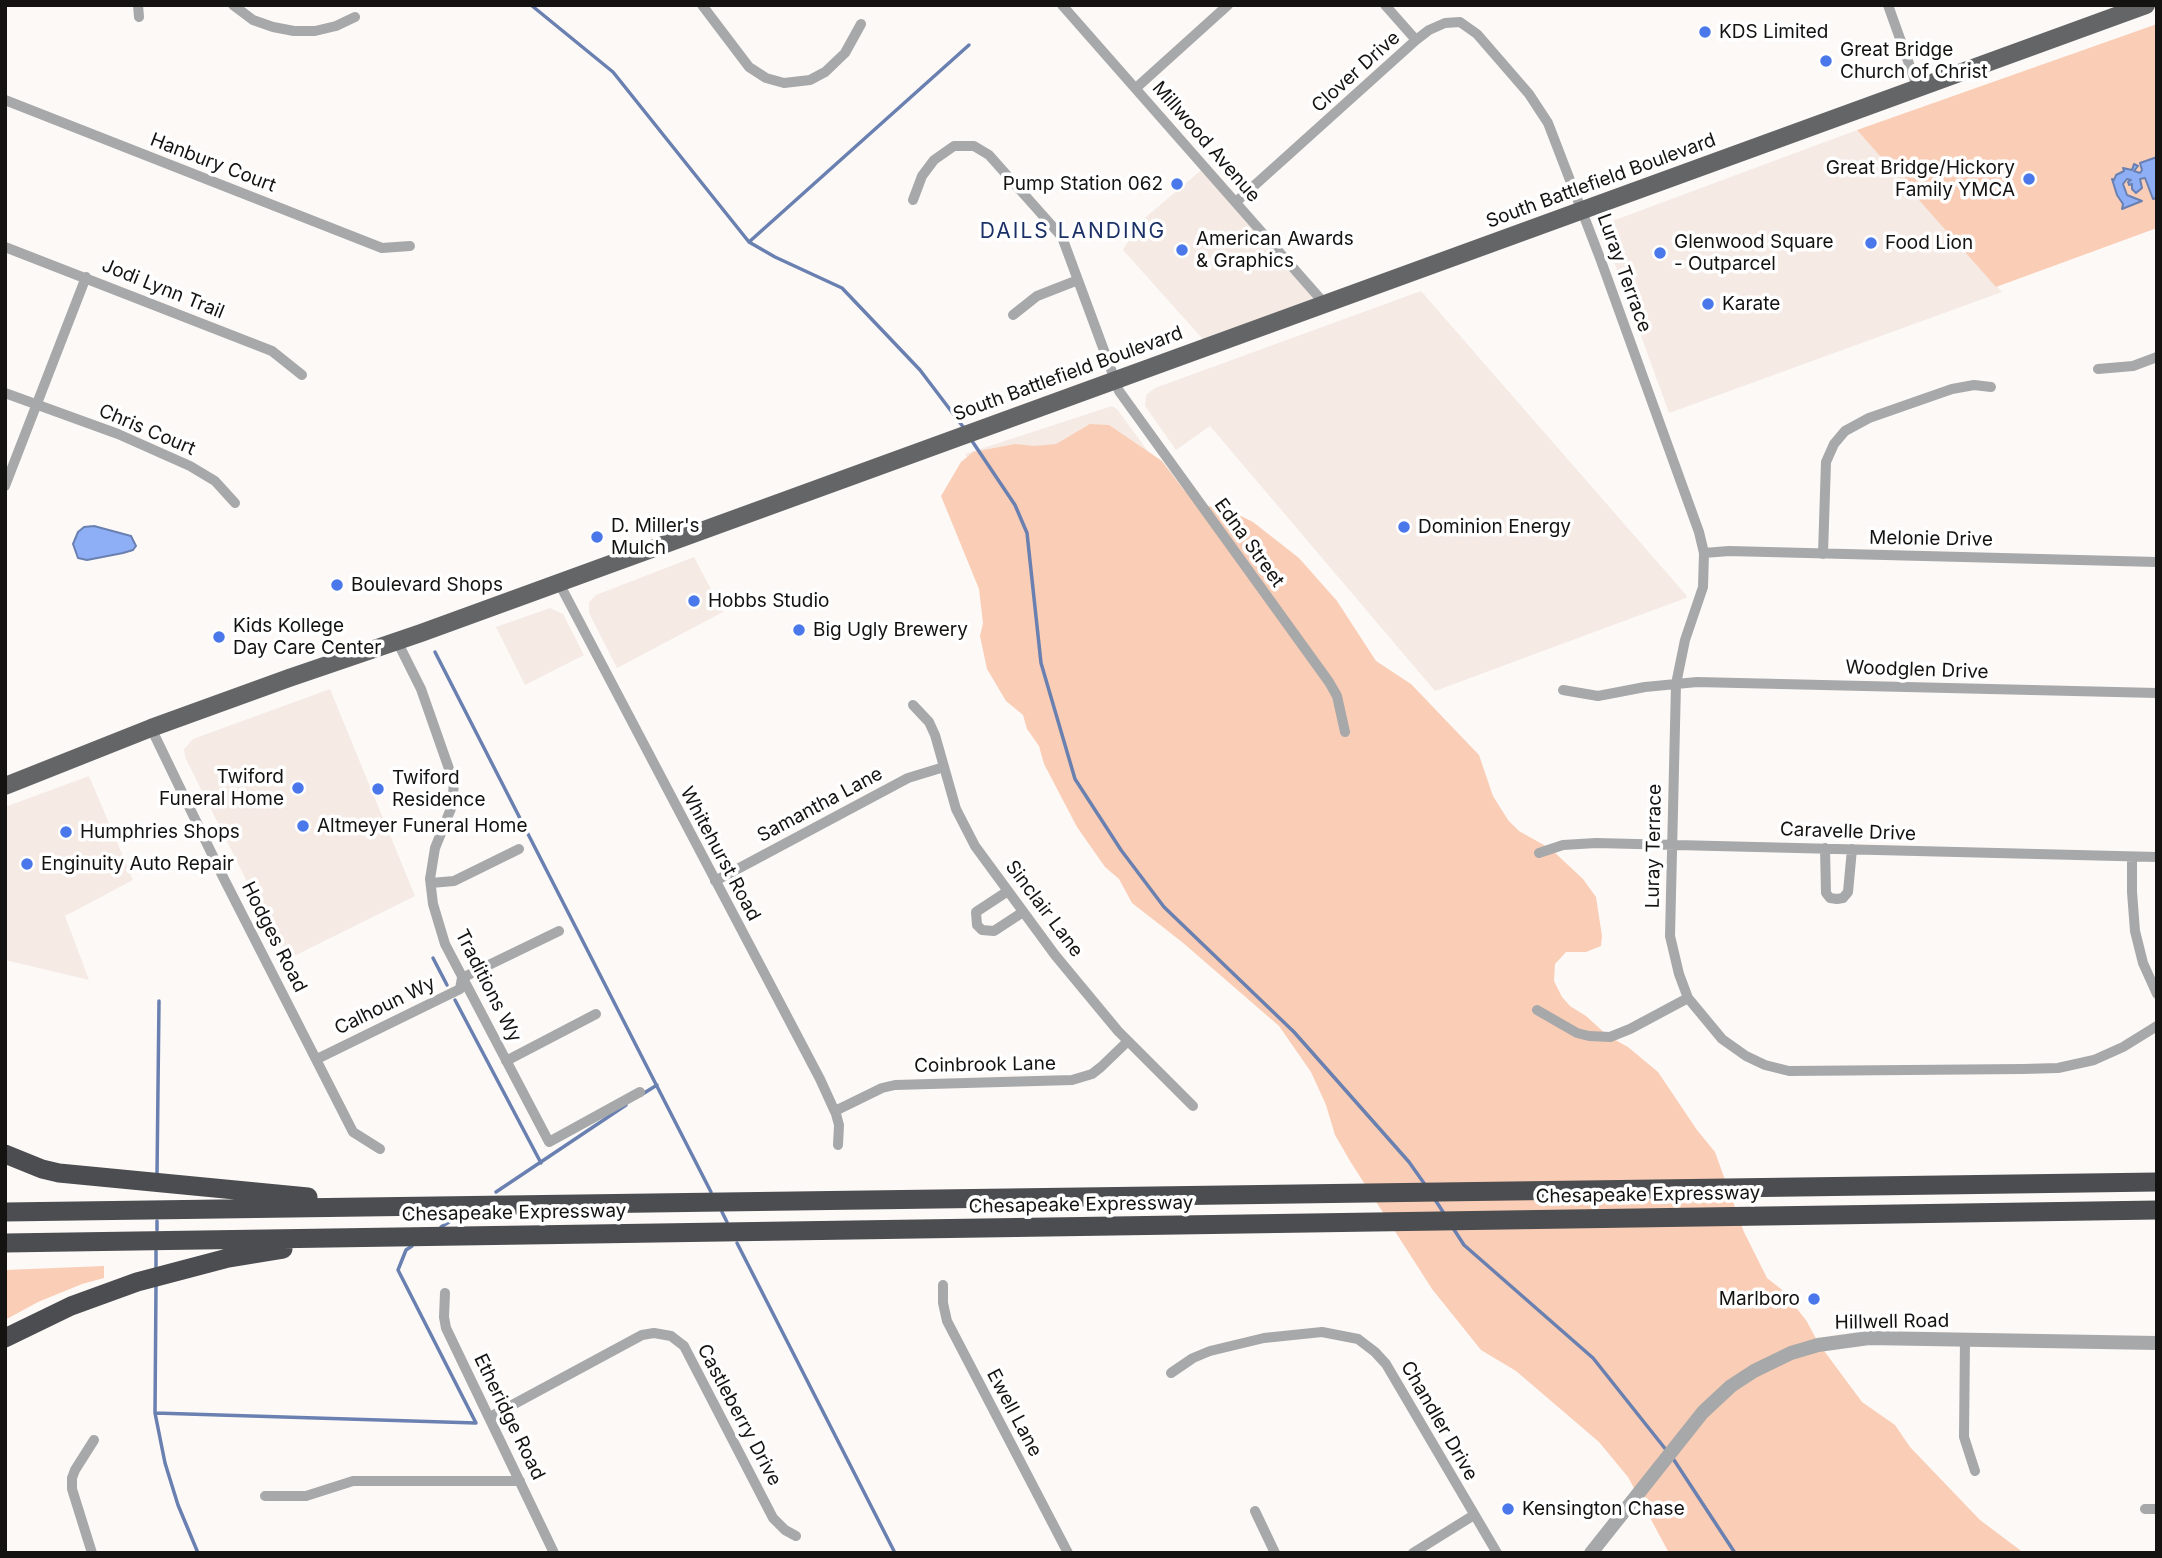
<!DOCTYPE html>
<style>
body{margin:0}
#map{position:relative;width:2162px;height:1558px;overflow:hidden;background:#fdf9f7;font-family:Inter,sans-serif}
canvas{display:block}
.frame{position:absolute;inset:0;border:7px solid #141312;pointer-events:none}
</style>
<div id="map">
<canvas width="2162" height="1558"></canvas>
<div class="frame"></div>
</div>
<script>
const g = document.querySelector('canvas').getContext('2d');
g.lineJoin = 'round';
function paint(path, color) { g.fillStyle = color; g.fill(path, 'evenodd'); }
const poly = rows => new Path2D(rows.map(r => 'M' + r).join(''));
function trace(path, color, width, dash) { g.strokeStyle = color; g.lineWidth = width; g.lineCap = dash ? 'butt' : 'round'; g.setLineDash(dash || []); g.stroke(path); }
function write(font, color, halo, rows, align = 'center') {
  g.font = font + ' Inter,sans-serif'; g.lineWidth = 7; g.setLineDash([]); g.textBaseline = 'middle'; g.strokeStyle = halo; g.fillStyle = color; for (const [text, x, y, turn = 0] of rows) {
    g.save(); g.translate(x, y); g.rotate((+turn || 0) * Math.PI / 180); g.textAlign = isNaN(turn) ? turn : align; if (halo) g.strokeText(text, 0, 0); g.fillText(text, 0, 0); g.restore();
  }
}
paint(poly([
 [1857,130,2002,292,1669,413,1604,234,1607,223],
 [1205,167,1324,303,1209,346,1123,250,1140,222],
 [1421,291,1687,596,1686,598,1435,691,1210,426,1176,450,1145,406,1146,395,1155,388],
 [1112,406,1117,409,1158,465,1005,520,965,454],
 [694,557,723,612,617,668,589,613,589,602,596,595],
 [550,608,563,614,584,655,525,685,496,627],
 [330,689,415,896,286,960,185,757,184,749,193,739],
 [89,776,133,880,65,916,89,980,5,960,5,807]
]), '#f5eae4');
paint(poly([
 [2157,24,2157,228,1996,287,1857,130],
 [1090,424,1109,425,1162,461,1184,490,1202,504,1239,515,1253,522,1299,558,1337,601,1376,661,1411,684,1479,755,1493,796,1508,820,1519,831,1551,849,1583,879,1596,897,1602,936,1601,946,1586,952,1566,952,1555,964,1554,981,1562,997,1570,1006,1586,1016,1608,1036,1628,1047,1658,1072,1697,1130,1715,1152,1744,1232,1767,1278,1781,1289,1806,1320,1819,1344,1862,1402,1895,1425,1910,1447,1980,1520,2024,1553,1669,1553,1628,1477,1599,1442,1516,1371,1481,1350,1432,1289,1350,1161,1335,1135,1326,1105,1311,1072,1279,1026,1182,942,1132,903,1119,879,1105,867,1077,827,1044,764,1039,746,1027,729,1023,715,1006,701,987,669,980,636,983,623,979,589,941,496,961,462,973,452,1015,444,1034,446,1056,444],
 [104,1266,104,1278,82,1284,38,1302,5,1320,5,1270]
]), '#faceb6');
const water = poly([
 [2157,157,2157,198,2153,199,2145,178,2140,179,2142,188,2136,193,2132,189,2132,184,2129,185,2128,182,2131,180,2127,179,2123,184,2127,195,2142,201,2122,209,2123,204,2117,195,2112,179,2114,180,2116,175,2124,171,2123,168,2132,170,2134,164,2138,166,2134,171,2140,173,2142,170,2140,163,2157,157],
 [94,526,131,536,136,546,133,550,123,553,87,560,78,558,73,544,78,532,84,527,94,526]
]);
paint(water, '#8eaef5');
trace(water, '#6980b1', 2);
trace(poly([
 [531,5,613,72,749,242,775,257,842,288,920,370,964,428],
 [749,242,969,45],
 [970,438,1015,505,1027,533,1041,663,1075,779,1121,850,1164,907,1294,1032,1409,1162,1426,1186],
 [435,652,711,1192],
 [433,958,447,985],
 [455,1000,541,1163],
 [641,1095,657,1085],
 [157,1175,159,1001],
 [496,1192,626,1105],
 [1434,1198,1445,1215],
 [722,1212,727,1222],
 [441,1227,454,1219],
 [1453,1228,1464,1245,1593,1358,1667,1451],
 [157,1230,157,1221],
 [737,1243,895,1553],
 [156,1270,156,1251],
 [156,1285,155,1413,165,1463,178,1505,198,1553],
 [155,1413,476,1423,398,1270,406,1250,412,1246],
 [1672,1457,1735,1553]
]), '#6980b1', 3.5);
trace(poly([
 [138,5,139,17],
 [233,5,253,20,273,27,294,31,315,31,336,26,355,17],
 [702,5,749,67,766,78,784,83,810,80,825,72,845,53,861,24],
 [1062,5,1324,303],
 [1385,5,1416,40],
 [1888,5,1918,89],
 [1136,88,1228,5],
 [5,100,382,248,410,246],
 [913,200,922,176,934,160,954,146,974,146,989,155,1062,237,1119,391,1329,682,1337,696,1345,732],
 [1236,202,1416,40,1429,30,1445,23,1460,22,1477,34,1529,94,1548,123,1600,258,1699,532,1704,553,1703,587,1685,640,1676,684,1670,936,1679,974,1688,998,1722,1039,1746,1056,1765,1065,1789,1071,2023,1069,2058,1068,2094,1060,2123,1047,2157,1026],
 [5,247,272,351,302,375],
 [1013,315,1037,296,1078,280],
 [2098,369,2133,366,2157,357],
 [5,393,118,434,190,466,215,481,235,503],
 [5,486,86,277],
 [1704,553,1729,551,2157,562],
 [1823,554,1826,462,1834,444,1845,431,1869,418,1952,389,1974,385,1991,387],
 [559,583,820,1079,836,1114,839,1125,838,1145],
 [397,641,421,689,454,783,452,806,435,848,430,879,433,904,445,944,549,1142,640,1092],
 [1563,690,1598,696,1645,687,1697,682,2157,693],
 [913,705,929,722,935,735,956,809,975,846,1055,955,1118,1031,1193,1106],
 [151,728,223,877,353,1132,380,1149],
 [1825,848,1826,893,1830,898,1837,899,1843,898,1848,892,1852,849],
 [1539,853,1563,845,1596,843,2157,857],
 [2132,857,2132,892,2135,931,2143,963,2157,994],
 [715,881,908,778,944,767],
 [431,883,454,881,519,849],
 [1008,891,976,912,977,925,982,930,994,931,1023,912],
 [1537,1010,1577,1033,1589,1036,1610,1037,1630,1029,1688,998],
 [317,1059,460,989,462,978,559,931],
 [506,1061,596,1014],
 [835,1111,882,1088,895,1085,1072,1080,1092,1074,1101,1067,1128,1041],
 [943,1285,943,1303,947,1321,1068,1553],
 [445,1293,444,1317,446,1328,554,1553],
 [1965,1340,1964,1437,1975,1471],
 [1171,1373,1193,1358,1210,1351,1264,1338,1322,1332,1358,1339,1375,1352,1386,1364,1497,1553],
 [490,1417,642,1335,654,1333,671,1336,684,1346,773,1518,785,1530,796,1536],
 [265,1496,306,1496,353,1481,520,1481],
 [2145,1509,2157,1509],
 [1255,1511,1275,1553],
 [92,1553,72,1489,72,1478,75,1470,94,1440],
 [1413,1553,1474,1515]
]), '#a7a8a9', 10);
trace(poly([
 [1591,1553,1703,1412,1731,1386,1754,1371,1791,1353,1818,1345,1869,1338,2157,1343]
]), '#a7a8a9', 14);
trace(poly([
 [5,786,151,728,289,678,421,633,2146,5]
]), '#636567', 18);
trace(poly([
 [5,1154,42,1169,59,1173,308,1197],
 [5,1212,2157,1182],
 [5,1243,2157,1210],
 [5,1338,71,1306,137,1282,228,1258,283,1249]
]), '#4c4d50', 19);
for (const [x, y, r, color] of [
 [1705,32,7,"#4a77ea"],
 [1826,61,7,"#4a77ea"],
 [2029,179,7,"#4a77ea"],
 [1177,184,7,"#4a77ea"],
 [1871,243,7,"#4a77ea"],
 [1182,250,7,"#4a77ea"],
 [1660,253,7,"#4a77ea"],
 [1708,304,7,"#4a77ea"],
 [1404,527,7,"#4a77ea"],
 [597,537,7,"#4a77ea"],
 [337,585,7,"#4a77ea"],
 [694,601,7,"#4a77ea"],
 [799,630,7,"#4a77ea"],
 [219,637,7,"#4a77ea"],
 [298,788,7,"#4a77ea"],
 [378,789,7,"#4a77ea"],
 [303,826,7,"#4a77ea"],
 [66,832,7,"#4a77ea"],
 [27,864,7,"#4a77ea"],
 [1814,1299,7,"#4a77ea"],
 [1508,1509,7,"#4a77ea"]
]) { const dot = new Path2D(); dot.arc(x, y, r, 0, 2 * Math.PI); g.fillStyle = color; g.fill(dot); trace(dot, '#fff', 2.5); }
write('19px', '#141312', '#fff', [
 ["KDS Limited",1719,32],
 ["Great Bridge",1840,50],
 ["Church of Christ",1840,72],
 ["Great Bridge/Hickory",2015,168,"right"],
 ["Family YMCA",2015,190,"right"],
 ["Pump Station 062",1163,184,"right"],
 ["American Awards",1196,239],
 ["& Graphics",1196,261],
 ["Glenwood Square",1674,242],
 ["- Outparcel",1674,264],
 ["Food Lion",1885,243],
 ["Karate",1722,304],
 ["D. Miller's",611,526],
 ["Mulch",611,548],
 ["Dominion Energy",1418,527],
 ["Boulevard Shops",351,585],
 ["Hobbs Studio",708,601],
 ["Kids Kollege",233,626],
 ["Day Care Center",233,648],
 ["Big Ugly Brewery",813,630],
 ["Twiford",284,777,"right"],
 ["Funeral Home",284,799,"right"],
 ["Twiford",392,778],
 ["Residence",392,800],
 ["Altmeyer Funeral Home",317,826],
 ["Humphries Shops",80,832],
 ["Enginuity Auto Repair",41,864],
 ["Marlboro",1800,1299,"right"],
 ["Kensington Chase",1522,1509]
], 'left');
write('19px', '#141312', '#fff', [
 ["Clover Drive",1356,72,-42],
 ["Millwood Avenue",1206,142,49],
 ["Hanbury Court",213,163,21],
 ["South Battlefield Boulevard",1601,181,-20],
 ["Luray Terrace",1624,273,70],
 ["Jodi Lynn Trail",163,289,22],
 ["South Battlefield Boulevard",1068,374,-20],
 ["Chris Court",147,430,23],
 ["Melonie Drive",1931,539,1],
 ["Edna Street",1249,543,54],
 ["Woodglen Drive",1917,670,2],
 ["Samantha Lane",820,805,-28],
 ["Caravelle Drive",1848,832,2],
 ["Luray Terrace",1654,846,-89],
 ["Whitehurst Road",720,854,62],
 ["Sinclair Lane",1044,909,53],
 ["Hodges Road",274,937,63],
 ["Traditions Wy",488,986,63],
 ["Calhoun Wy",385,1006,-26],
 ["Coinbrook Lane",985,1065,-1],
 ["Chesapeake Expressway",1648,1195,-1],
 ["Chesapeake Expressway",1081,1205,-1],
 ["Chesapeake Expressway",514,1213,-1],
 ["Hillwell Road",1892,1322,-1],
 ["Ewell Lane",1014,1413,62],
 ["Castleberry Drive",739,1415,62],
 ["Etheridge Road",509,1417,64],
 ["Chandler Drive",1439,1421,60]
]);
g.letterSpacing = '2px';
write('21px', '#1a3066', '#fff', [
 ["DAILS LANDING",1073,232]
]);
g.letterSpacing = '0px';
</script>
